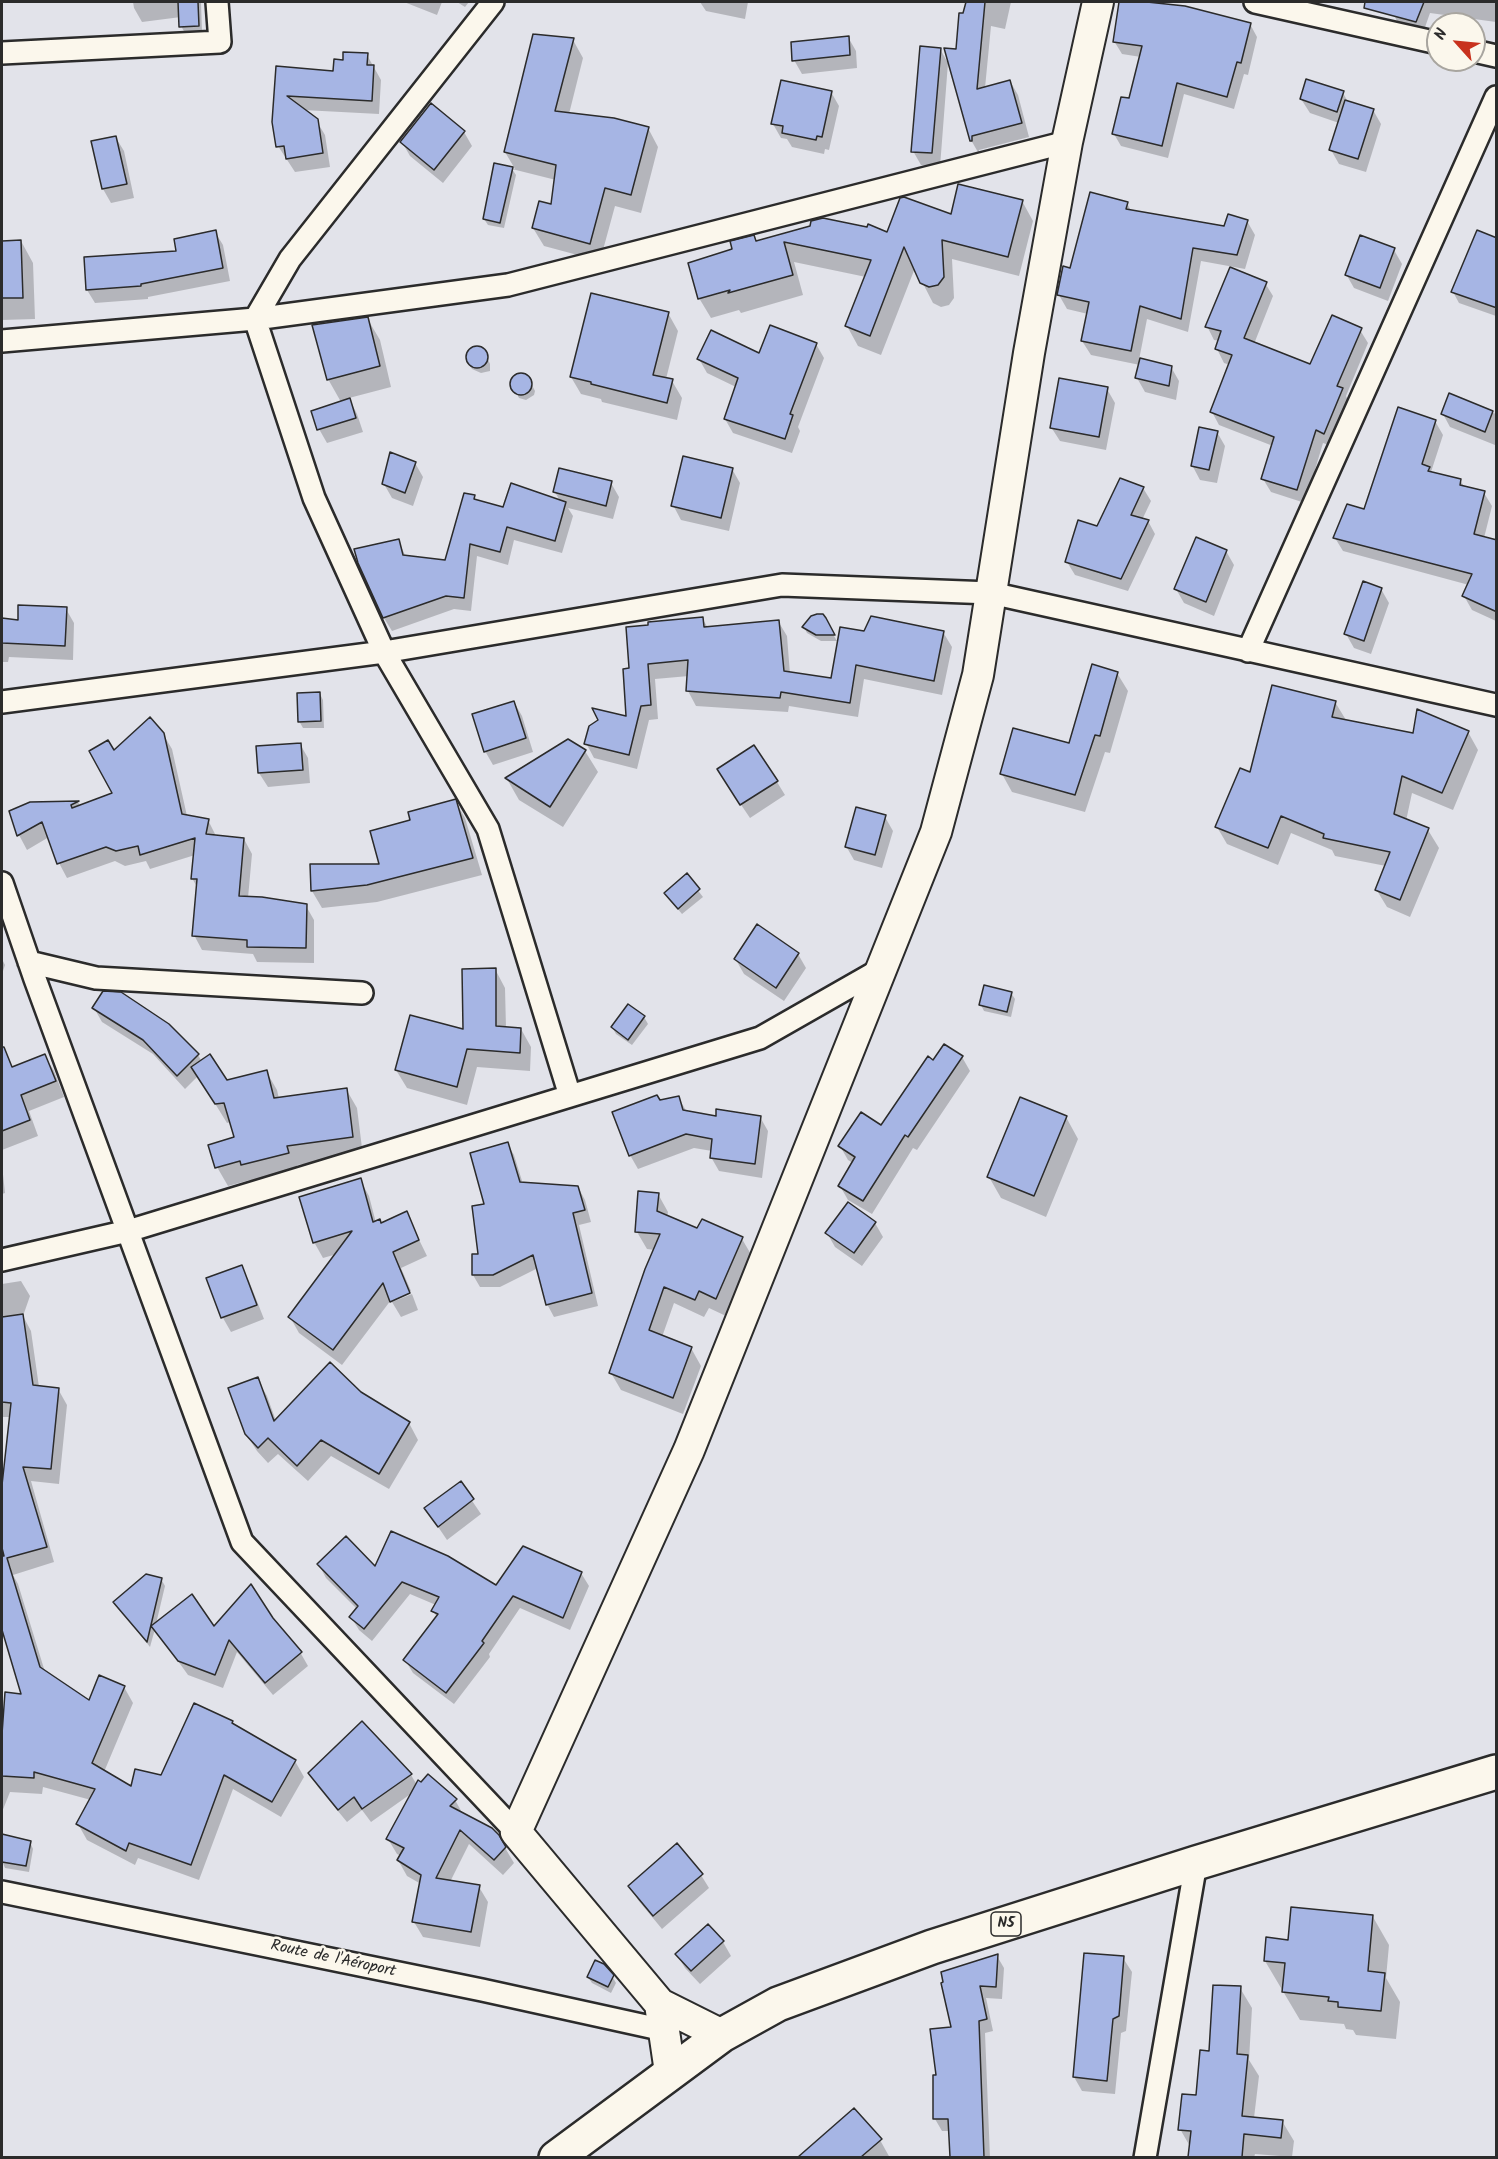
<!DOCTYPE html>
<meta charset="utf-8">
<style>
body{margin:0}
#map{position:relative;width:1498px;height:2159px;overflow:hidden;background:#e2e3ea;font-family:Kalam,sans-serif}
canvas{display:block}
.frame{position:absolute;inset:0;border:3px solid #2b2b2b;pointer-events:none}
.north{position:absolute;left:1426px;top:12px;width:60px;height:60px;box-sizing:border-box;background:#fbf7ec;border:2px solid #a8a59f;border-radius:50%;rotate:297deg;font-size:16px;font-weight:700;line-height:24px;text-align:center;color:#2b2b2b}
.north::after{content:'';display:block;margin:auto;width:21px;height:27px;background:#c8321e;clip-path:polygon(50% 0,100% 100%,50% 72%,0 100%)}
</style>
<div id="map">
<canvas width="1498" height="2159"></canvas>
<div class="frame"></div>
<div class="north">N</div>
</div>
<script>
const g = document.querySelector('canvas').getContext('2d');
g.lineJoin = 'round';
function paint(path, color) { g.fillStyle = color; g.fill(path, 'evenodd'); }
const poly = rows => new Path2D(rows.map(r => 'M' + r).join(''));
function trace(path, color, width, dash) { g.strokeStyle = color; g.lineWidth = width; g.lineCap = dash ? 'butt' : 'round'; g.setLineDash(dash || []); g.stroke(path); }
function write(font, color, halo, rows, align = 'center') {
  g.font = font + ' Kalam,sans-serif'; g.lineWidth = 5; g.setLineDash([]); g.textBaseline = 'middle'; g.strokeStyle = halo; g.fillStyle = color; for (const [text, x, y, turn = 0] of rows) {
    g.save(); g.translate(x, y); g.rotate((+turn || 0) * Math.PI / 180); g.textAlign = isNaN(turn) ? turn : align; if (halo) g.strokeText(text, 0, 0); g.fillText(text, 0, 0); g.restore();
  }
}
paint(poly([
 [133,2,201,2,202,32,185,33,181,26,181,17,142,22,134,8],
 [404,2,442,2,437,15],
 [457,2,469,2,465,7],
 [700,2,748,2,745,19,706,11],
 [967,2,1011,2,1005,29,991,26,985,88,1010,81,1018,95,1029,137,979,150,979,154,971,140,957,50],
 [1120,2,1136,2,1185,8,1250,24,1257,37,1248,75,1244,74,1234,109,1184,94,1168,158,1121,146,1114,134,1131,100,1141,57,1122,54,1114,41],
 [1394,2,1496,2,1496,22,1430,13,1423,33,1400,27,1394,15,1397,2],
 [848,37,856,51,857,68,802,74,794,60],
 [573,40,583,58,569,114,648,128,658,147,641,213,615,206,600,261,544,246,533,228,552,206,556,180,512,169,516,175,504,228,488,225,484,219,496,165,515,169,505,152],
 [940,49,948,63,940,167,921,165,913,151],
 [367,55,381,80,379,114,303,110,316,120,325,135,330,167,295,172,278,146,278,68,334,73,344,61],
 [831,92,839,106,829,150,825,149,824,154,792,147,787,139,781,138,773,124],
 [1343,93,1348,102,1373,110,1381,124,1366,172,1339,164,1331,150,1339,123,1310,113,1301,99],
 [432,106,464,132,472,146,443,183,410,156,402,142],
 [116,138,124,151,134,198,111,203,103,189,93,142],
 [1022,201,1033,221,1019,276,952,259,954,298,949,305,941,307,933,303,915,268,881,355,858,346,847,326,866,277,794,262,803,295,741,313,739,310,711,318,699,298,756,242,888,233,952,216],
 [1127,203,1131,211,1225,227,1247,221,1255,235,1245,269,1201,261,1188,332,1147,319,1139,360,1171,367,1179,381,1176,400,1145,392,1137,378,1140,365,1091,355,1082,341,1088,314,1067,309,1059,295,1071,270],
 [215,232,223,245,230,281,148,297,148,299,95,303,87,290,178,252],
 [1496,240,1496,316,1459,303,1453,292],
 [21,241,33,263,35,319,2,320,2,242],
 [1394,250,1402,264,1388,301,1354,288,1346,274],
 [1265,283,1273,296,1254,344,1311,366,1360,330,1368,343,1346,396,1349,403,1332,446,1323,443,1305,503,1271,492,1263,479,1273,446,1219,425,1212,412,1230,365,1224,363,1217,349,1219,341,1214,340,1207,326],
 [668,313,678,331,666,379,672,381,682,398,677,420,602,402,601,399,581,394,571,377],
 [367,318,380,340,391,387,349,398,357,414,363,432,327,443,319,429,341,402,328,379],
 [816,344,824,358,798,427,800,431,792,453,733,433,725,419,736,387,707,373,699,359,760,355],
 [478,347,484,350,490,364,490,371,481,373,472,369,468,362,468,353,472,348],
 [519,375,528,377,535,391,534,395,526,400,519,398,512,384,513,377],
 [1107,389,1115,403,1106,450,1060,441,1051,427],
 [1450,395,1496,414,1496,448,1495,445,1450,427,1443,414],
 [1435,421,1443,435,1431,472,1460,480,1465,488,1484,493,1492,506,1484,538,1496,542,1496,621,1472,610,1464,596,1469,585,1343,551,1335,538,1365,510],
 [1217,432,1225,446,1217,483,1200,480,1192,465],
 [415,463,423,477,413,506,392,498,384,484],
 [732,469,740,483,729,531,681,520,673,505],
 [611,483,619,497,613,519,568,508,573,516,562,553,514,540,508,565,477,556,471,611,454,609,392,631,384,618,398,540,406,557,446,562,474,497,476,501,504,509,560,501,555,492],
 [1143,488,1151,501,1142,520,1148,521,1155,534,1128,591,1075,575,1067,562,1098,528],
 [1226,551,1234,565,1214,616,1184,603,1176,589],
 [1381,589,1389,603,1371,654,1354,648,1346,634],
 [66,609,74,623,73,660,9,657,8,662,2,662,2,620,19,622],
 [822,616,837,641,821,641,807,633,804,627],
 [702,618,708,628,778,621,787,636,790,674,832,680,865,633,943,632,952,647,942,695,864,679,858,717,789,706,788,712,696,706,688,691,689,676,655,679,658,719,649,720,637,769,594,758,586,743,628,718,631,670],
 [1117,673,1128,691,1110,753,1105,752,1085,812,1012,792,1002,774,1071,745],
 [320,694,323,700,324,728,303,728,299,721],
 [514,702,522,716,533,752,493,765,485,751],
 [1335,702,1346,720,1414,735,1468,732,1478,750,1453,810,1412,793,1406,821,1428,830,1439,848,1410,917,1387,907,1376,889,1386,866,1335,856,1332,850,1291,833,1278,865,1227,844,1217,827,1251,774],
 [163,734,172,749,187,816,208,820,216,836,244,839,252,854,248,898,306,906,314,920,314,963,257,962,253,954,202,950,194,935,197,887,192,878,195,855,150,869,146,861,125,866,115,861,67,878,59,863,49,837,27,850,19,835,10,812,31,804,78,802,80,806,114,794,114,752],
 [300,744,308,758,310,783,268,787,259,773],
 [585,751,598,772,563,827,519,800,507,779],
 [777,782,785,795,750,818,727,784],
 [455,801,465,818,482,875,377,902,322,908,312,891,381,865,412,821],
 [885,817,893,831,882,868,854,860,846,846],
 [686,875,703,897,682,914,670,900],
 [798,954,806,968,784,1001,744,974,736,960],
 [2,959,5,965,2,974],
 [495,969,505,988,506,1028,521,1029,531,1047,530,1071,477,1067,467,1105,407,1088,396,1070,464,1031],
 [1011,993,1015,999,1011,1017,984,1011,981,1005],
 [628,1006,644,1017,648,1024,632,1045,616,1034,612,1027],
 [94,1008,198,1055,202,1062,226,1082,266,1071,277,1090,279,1099,346,1089,357,1108,363,1156,297,1165,299,1172,254,1184,250,1180,228,1186,217,1167,235,1138,231,1122,227,1123,198,1076,185,1089,153,1054,102,1022],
 [45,1056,54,1071,64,1097,29,1111,38,1136,2,1150,2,1064,7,1062,11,1069],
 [962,1057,970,1071,917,1150,913,1148,872,1214,848,1200,840,1186,853,1163,848,1160,840,1146,882,1127,934,1062],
 [678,1097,687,1112,717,1117,760,1117,768,1131,762,1178,719,1171,711,1157,712,1151,694,1148,638,1169,630,1155,660,1102],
 [1066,1117,1078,1139,1046,1217,1001,1198,989,1177],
 [507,1143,514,1155,523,1184,578,1187,585,1200,591,1222,579,1225,598,1306,554,1317,547,1304,538,1268,500,1287,480,1287,473,1275,479,1256,486,1205],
 [2,1165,5,1193,2,1194],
 [360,1180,369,1196,376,1223,381,1225,406,1213,427,1256,401,1268,411,1291,391,1300,342,1365,299,1333,290,1317,337,1254,323,1258,314,1242],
 [658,1194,668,1212,667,1217,698,1230,742,1239,752,1256,726,1316,709,1308,704,1317,674,1303,662,1337,691,1348,701,1366,683,1414,621,1390,611,1373,655,1250,647,1249,637,1232],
 [875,1223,883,1237,862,1266,835,1247,827,1233],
 [241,1267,249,1281,264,1319,231,1332,223,1318,208,1279],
 [21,1281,30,1296,23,1316,31,1331,39,1387,58,1389,67,1405,59,1484,31,1481,54,1562,13,1575,18,1584,45,1672,89,1702,124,1687,133,1703,104,1772,132,1788,161,1777,232,1722,235,1726,295,1761,304,1777,281,1817,233,1789,199,1880,138,1858,135,1865,87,1840,78,1824,91,1800,43,1787,42,1794,10,1792,2,1812,2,1736,23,1695,2,1625,2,1571,11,1568,6,1559,2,1543,2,1513,11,1417,2,1417,2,1284],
 [412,1294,418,1310,401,1317,392,1302],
 [257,1379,267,1396,276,1421,360,1394,409,1423,418,1440,389,1489,331,1456,308,1481,278,1454,268,1463,257,1451,246,1434],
 [460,1483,481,1514,447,1540,426,1509],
 [319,1565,376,1568,497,1587,581,1573,589,1586,570,1630,520,1608,489,1654,490,1657,454,1704,413,1673,405,1660,437,1617,433,1611,436,1605,410,1594,372,1641,359,1630,351,1617,357,1609,326,1578],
 [161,1579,165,1586,156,1624,213,1629,272,1619,300,1652,308,1666,273,1695,237,1652,223,1688,188,1675,155,1629,150,1647,119,1608],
 [310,1773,411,1775,417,1785,455,1800,464,1816,498,1836,514,1863,503,1875,469,1844,450,1882,479,1887,488,1902,480,1947,423,1937,414,1922,421,1884,407,1876,398,1860,401,1856,397,1854,388,1839,412,1793,371,1822,362,1810,347,1822,318,1787],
 [6,1837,30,1842,33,1849,29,1872,5,1868,2,1861],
 [701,1875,709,1888,662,1929,638,1900,630,1886],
 [1373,1917,1389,1945,1386,1978,1400,2002,1396,2039,1356,2035,1353,2030,1346,2029,1344,2024,1300,2020,1265,1961,1289,1941],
 [723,1942,731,1956,700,1984,685,1968,677,1955],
 [997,1956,1004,1968,1002,1999,986,1998,993,2031,985,2033,990,2158,951,2158,950,2131,942,2131,935,2119,937,2076,953,2029],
 [1123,1958,1132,1972,1126,2031,1121,2033,1115,2094,1082,2091,1074,2077],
 [612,1976,616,1983,611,1993,592,1983,588,1977],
 [1240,1988,1252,2008,1249,2060,1259,2076,1254,2118,1282,2121,1294,2141,1292,2157,1255,2154,1254,2158,1190,2158,1191,2148,1180,2129,1197,2096],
 [854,2110,880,2140,890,2158,801,2158]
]), '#0003');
const building = poly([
 [178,2,198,2,199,26,179,27,178,2],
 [966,2,985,2,977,89,1010,80,1022,123,972,136,972,141,970,141,944,48,956,49,959,13,963,13,966,2],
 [1119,2,1147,2,1185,6,1251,23,1241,63,1237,62,1227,97,1177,83,1162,146,1112,134,1121,97,1129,98,1142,46,1113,42,1119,2],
 [1365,2,1424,2,1416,22,1364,8,1365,2],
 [533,34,574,38,555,111,614,118,649,127,631,195,605,188,590,244,532,228,539,201,551,204,556,165,504,152,533,34],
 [849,36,850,55,792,61,791,42,849,36],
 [920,46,941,48,932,153,911,152,920,46],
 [343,52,368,53,367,65,374,65,372,101,287,96,318,119,323,153,286,159,284,146,276,147,272,122,276,66,333,71,334,59,343,60,343,52],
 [1306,79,1344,91,1337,112,1300,99,1306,79],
 [781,80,832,91,822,137,817,136,816,140,782,133,783,126,771,124,781,80],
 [1345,100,1374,109,1358,159,1329,150,1345,100],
 [431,103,465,131,434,170,400,142,431,103],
 [116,136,127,184,102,189,91,141,116,136],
 [494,163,513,167,500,223,483,219,494,163],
 [958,184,1023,200,1008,257,942,240,944,277,938,285,929,287,920,283,904,247,870,336,845,326,871,260,784,242,793,275,728,293,730,290,698,299,688,263,732,249,730,241,754,235,756,241,810,226,811,221,823,218,867,227,868,224,887,232,900,198,904,197,951,214,958,184],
 [1090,192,1128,202,1126,209,1224,226,1228,214,1248,220,1237,255,1193,248,1181,319,1140,306,1131,351,1081,341,1089,302,1057,295,1063,266,1070,268,1090,192],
 [216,230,223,268,141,284,141,286,86,290,84,257,176,251,174,239,216,230],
 [1477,230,1497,238,1497,308,1451,292,1477,230],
 [1360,235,1395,248,1380,288,1345,275,1360,235],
 [21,240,23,298,2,298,2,241,21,240],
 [1230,267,1267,282,1244,338,1310,364,1332,315,1362,328,1337,386,1343,388,1324,434,1316,430,1297,490,1261,479,1274,437,1210,412,1232,355,1215,349,1221,331,1205,327,1230,267],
 [591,293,669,312,653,375,673,379,667,403,591,384,591,382,570,377,591,293],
 [368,317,380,366,327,380,312,325,368,317],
 [770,325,817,343,790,414,793,415,785,439,724,419,738,378,697,359,711,330,759,353,770,325],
 '466 357a11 11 0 1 1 22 0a11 11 0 1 1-22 0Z',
 [1140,358,1172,366,1169,386,1135,378,1140,358],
 '510 384a11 11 0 1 1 22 0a11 11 0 1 1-22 0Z',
 [1059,378,1108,387,1099,437,1050,428,1059,378],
 [1449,393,1493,411,1485,432,1441,414,1449,393],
 [350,398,356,418,317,430,311,411,350,398],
 [1398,407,1436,420,1422,464,1430,467,1428,471,1461,479,1460,485,1485,491,1474,534,1497,540,1497,612,1462,596,1472,574,1333,538,1347,504,1364,509,1398,407],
 [1199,427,1218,431,1209,470,1191,466,1199,427],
 [390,452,416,462,405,493,382,484,390,452],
 [683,456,733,468,721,518,671,506,683,456],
 [559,468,612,481,606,506,553,492,559,468],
 [1120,478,1144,487,1131,515,1149,520,1121,579,1065,562,1078,520,1097,526,1120,478],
 [511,483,566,502,555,541,507,527,500,552,470,544,464,598,446,596,383,618,358,563,354,549,399,539,403,555,445,560,464,493,475,495,474,499,503,507,511,483],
 [1196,537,1227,550,1206,602,1174,589,1196,537],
 [1363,581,1382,588,1364,641,1344,634,1363,581],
 [18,605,67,607,65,646,2,643,2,618,18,620,18,605],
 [817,614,823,614,826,618,835,635,816,635,802,627,811,616,817,614],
 [871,616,944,631,934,681,856,665,850,703,781,692,780,698,686,691,688,660,648,664,651,705,641,706,629,755,584,744,589,726,598,720,592,708,626,716,623,669,629,668,626,627,648,625,648,622,703,617,704,627,779,620,784,671,831,678,840,627,864,631,871,616],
 [1092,664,1118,672,1100,736,1095,735,1075,795,1000,774,1013,728,1069,743,1092,664],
 [1272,685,1336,701,1332,717,1413,733,1417,709,1469,731,1442,793,1402,776,1394,814,1429,828,1400,900,1375,890,1390,852,1323,838,1324,834,1281,816,1268,848,1215,827,1240,768,1250,772,1272,685],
 [320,692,321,721,298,722,297,693,320,692],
 [514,701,526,738,484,752,472,714,514,701],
 [150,717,164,733,182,814,209,819,206,834,244,838,239,896,262,897,307,904,306,948,247,947,247,940,192,936,197,879,191,879,195,838,140,855,138,846,116,851,106,847,57,864,42,822,17,836,9,811,30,802,79,801,71,805,72,808,112,793,89,751,108,740,114,750,150,717],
 [568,739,586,750,550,807,505,778,568,739],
 [301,743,303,770,258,773,256,746,301,743],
 [754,745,778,781,740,805,717,769,754,745],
 [456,799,473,858,367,885,311,891,310,864,379,864,370,831,410,820,408,812,456,799],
 [856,807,886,815,875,855,845,847,856,807],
 [687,873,700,889,678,909,664,893,687,873],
 [757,924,799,953,776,988,734,959,757,924],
 [496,968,496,1026,521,1028,520,1053,467,1049,457,1087,395,1070,410,1015,463,1029,462,969,496,968],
 [984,985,1012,992,1007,1012,979,1005,984,985],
 [103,991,121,992,169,1024,199,1054,177,1076,143,1040,92,1008,103,991],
 [628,1004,645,1016,628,1040,611,1027,628,1004],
 [944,1044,963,1056,908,1137,905,1135,863,1201,838,1186,855,1157,838,1146,861,1112,881,1125,928,1056,933,1060,944,1044],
 [2,1047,4,1047,12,1067,45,1054,56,1081,21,1095,30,1120,2,1131,2,1047],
 [210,1054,227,1080,267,1070,274,1098,347,1088,353,1137,287,1146,289,1153,241,1165,240,1161,215,1168,208,1145,234,1137,224,1103,215,1104,191,1067,210,1054],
 [657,1095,660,1100,679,1096,683,1110,716,1116,716,1109,761,1116,755,1164,710,1158,712,1139,686,1134,629,1156,612,1112,657,1095],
 [1020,1097,1067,1116,1034,1196,987,1177,1020,1097],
 [508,1142,520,1182,578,1186,585,1210,573,1213,592,1293,546,1305,533,1255,493,1275,472,1275,472,1254,478,1254,472,1206,484,1204,470,1153,508,1142],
 [361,1178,373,1222,380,1219,381,1223,407,1211,419,1240,393,1252,410,1293,390,1302,383,1283,333,1350,288,1317,352,1231,313,1243,299,1197,361,1178],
 [638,1191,659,1193,657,1211,697,1228,702,1219,743,1237,716,1299,699,1291,695,1300,664,1287,649,1330,692,1347,673,1398,609,1373,645,1269,660,1234,635,1232,638,1191],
 [848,1202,876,1222,854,1253,825,1233,848,1202],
 [242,1265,257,1305,221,1318,206,1278,242,1265],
 [23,1314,33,1385,59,1388,51,1469,23,1467,47,1547,7,1558,40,1667,89,1700,99,1675,125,1686,92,1763,131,1786,135,1769,161,1775,194,1703,233,1721,232,1723,296,1760,272,1802,224,1775,191,1865,129,1843,126,1851,76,1824,95,1789,34,1772,34,1778,2,1776,2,1734,5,1692,21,1694,2,1630,2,1556,4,1556,2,1548,2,1485,11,1403,2,1402,2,1317,23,1314],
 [330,1362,361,1392,410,1422,379,1474,321,1440,297,1466,268,1438,258,1448,245,1434,228,1388,258,1377,274,1421,330,1362],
 [461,1481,474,1499,438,1527,424,1508,461,1481],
 [391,1531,448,1556,496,1585,523,1546,582,1572,563,1618,513,1596,482,1641,484,1643,446,1693,403,1660,438,1614,431,1611,439,1597,402,1582,364,1629,349,1617,358,1606,317,1564,346,1536,375,1566,391,1531],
 [146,1574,162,1578,147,1642,113,1602,146,1574],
 [251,1584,273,1618,302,1652,265,1683,229,1640,215,1675,178,1661,151,1626,192,1594,214,1626,251,1584],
 [362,1721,412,1774,362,1809,354,1797,338,1810,308,1773,362,1721],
 [428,1774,457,1799,450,1806,492,1828,499,1835,506,1847,494,1860,460,1830,436,1878,480,1885,471,1932,412,1922,421,1875,397,1860,404,1848,386,1839,418,1780,421,1782,428,1774],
 [2,1834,31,1841,26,1866,2,1862,2,1834],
 [677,1843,703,1874,653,1916,628,1886,677,1843],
 [1291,1907,1373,1915,1368,1971,1385,1973,1381,2011,1338,2007,1338,2002,1328,2001,1329,1997,1282,1992,1285,1963,1264,1961,1266,1937,1288,1940,1291,1907],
 [708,1924,724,1941,691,1971,675,1954,708,1924],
 [1084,1953,1124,1956,1119,2016,1113,2019,1107,2081,1073,2077,1084,1953],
 [998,1954,996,1987,980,1986,987,2019,979,2021,984,2157,950,2157,948,2119,933,2119,933,2075,936,2075,930,2029,951,2027,941,1983,943,1982,941,1972,998,1954],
 [595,1960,604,1964,614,1975,608,1987,587,1977,595,1960],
 [1213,1985,1241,1986,1237,2054,1248,2055,1242,2116,1283,2120,1281,2138,1244,2134,1242,2157,1188,2157,1191,2131,1178,2130,1182,2094,1196,2095,1200,2050,1209,2051,1213,1985],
 [854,2108,882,2139,861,2157,798,2157,854,2108]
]);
paint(building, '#a6b5e4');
trace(building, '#2b2b2b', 1.5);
const street = poly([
 [493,2,290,259,255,319,314,498,384,652,488,829,570,1096],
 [1255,2,1438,43],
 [1474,51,1496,56],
 [2,53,220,42,217,2],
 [2,341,255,319,508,285,1067,142],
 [1248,651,1496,97],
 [2,702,384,652,782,585,991,593,1496,705],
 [2,883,35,979,242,1542,516,1832],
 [29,962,96,978,362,993],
 [2,1260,128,1231,760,1038,881,969],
 [2,1892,482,1990,664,2030],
 [1145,2158,1196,1863]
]);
const secondary = poly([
 [660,2004,670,2072],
 [722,2035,660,2004,516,1832,689,1450,936,832,978,675,1029,353,1067,142,1098,2]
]);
const highway = poly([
 [556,2158,722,2035,778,2004,932,1947,1196,1863,1496,1772]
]);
trace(street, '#2b2b2b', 26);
trace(secondary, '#2b2b2b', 34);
trace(highway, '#2b2b2b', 38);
trace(street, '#fbf7ec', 21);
trace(secondary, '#fbf7ec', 30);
trace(highway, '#fbf7ec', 33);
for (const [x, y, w] of [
 [1006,1924,30]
]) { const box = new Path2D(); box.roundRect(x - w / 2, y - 12, w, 24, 4.5); g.fillStyle = '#fbf7ec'; g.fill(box); trace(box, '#2b2b2b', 1.5); }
write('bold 15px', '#2b2b2b', null, [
 ["N5",1006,1924]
]);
write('16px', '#2b2b2b', '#fbf7ec', [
 ["Route de l'Aéroport",333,1960,12]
]);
</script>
